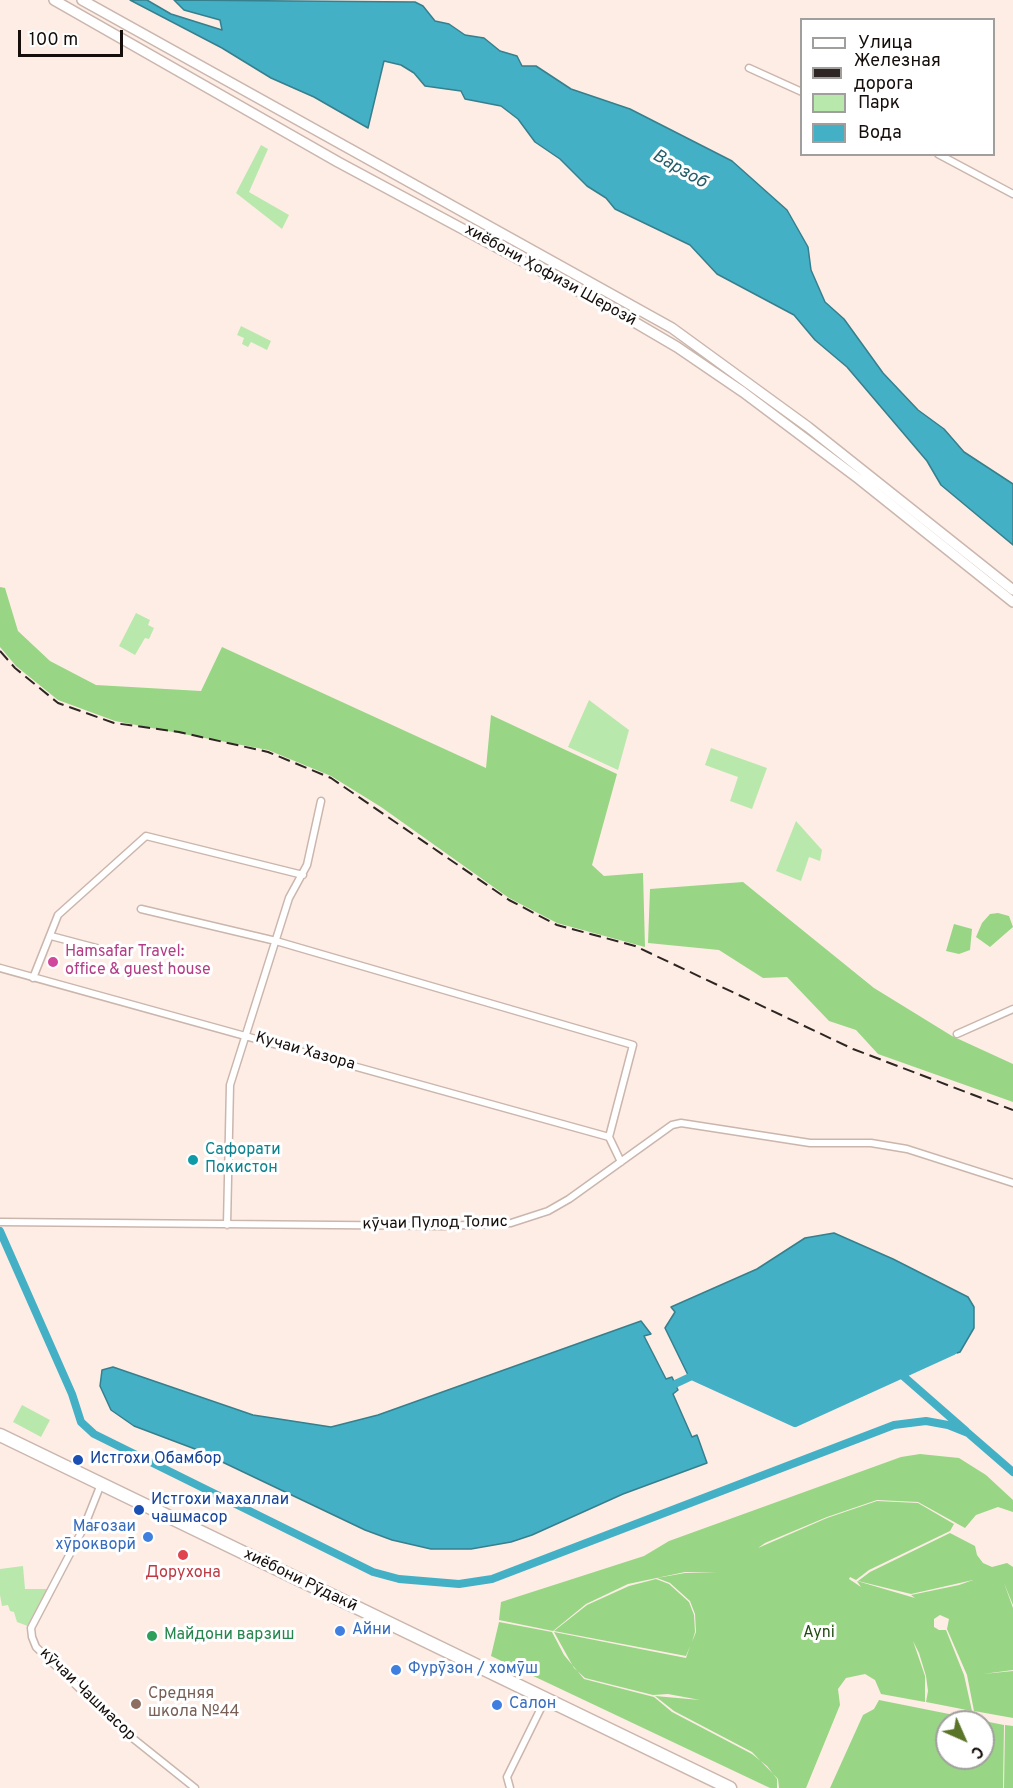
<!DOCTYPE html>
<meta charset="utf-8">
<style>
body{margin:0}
#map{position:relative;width:1013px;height:1788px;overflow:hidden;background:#feede5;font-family:Overpass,sans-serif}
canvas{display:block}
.legend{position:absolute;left:800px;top:18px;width:195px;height:138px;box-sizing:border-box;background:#fff;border:2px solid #a19f9d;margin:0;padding:8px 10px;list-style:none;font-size:18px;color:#150e0b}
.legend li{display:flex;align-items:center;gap:12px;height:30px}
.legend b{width:30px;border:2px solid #a19f9d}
.north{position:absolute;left:935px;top:1710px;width:60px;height:60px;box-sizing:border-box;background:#fff;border:2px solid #a19f9d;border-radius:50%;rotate:135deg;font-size:16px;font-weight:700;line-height:24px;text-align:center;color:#150e0b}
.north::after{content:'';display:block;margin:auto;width:21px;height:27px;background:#5a7428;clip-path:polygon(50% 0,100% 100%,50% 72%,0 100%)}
.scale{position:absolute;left:18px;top:30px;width:105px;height:27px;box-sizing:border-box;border:3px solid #150e0b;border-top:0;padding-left:8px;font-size:18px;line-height:21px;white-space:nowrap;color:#150e0b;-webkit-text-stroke:4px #fff;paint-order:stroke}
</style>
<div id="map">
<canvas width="1013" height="1788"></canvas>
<ul class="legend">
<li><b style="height:8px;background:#fff"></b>Улица</li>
<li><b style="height:8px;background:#2e2623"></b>Железная дорога</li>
<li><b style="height:16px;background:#b9e8ac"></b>Парк</li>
<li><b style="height:16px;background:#44b0c5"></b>Вода</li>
</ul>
<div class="north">С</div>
<div class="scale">100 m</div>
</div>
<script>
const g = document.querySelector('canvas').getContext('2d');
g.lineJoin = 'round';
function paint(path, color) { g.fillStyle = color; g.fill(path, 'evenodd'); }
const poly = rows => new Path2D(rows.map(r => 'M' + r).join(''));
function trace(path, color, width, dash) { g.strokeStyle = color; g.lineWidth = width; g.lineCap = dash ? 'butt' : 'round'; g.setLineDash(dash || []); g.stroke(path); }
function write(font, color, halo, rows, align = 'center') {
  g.font = font + ' Overpass,sans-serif'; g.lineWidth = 6; g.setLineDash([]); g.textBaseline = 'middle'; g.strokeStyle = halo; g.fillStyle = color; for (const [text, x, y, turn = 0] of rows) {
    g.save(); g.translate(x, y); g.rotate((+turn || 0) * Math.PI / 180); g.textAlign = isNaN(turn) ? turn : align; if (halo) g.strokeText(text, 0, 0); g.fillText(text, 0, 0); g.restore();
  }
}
paint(poly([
 [261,145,268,149,249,192,289,215,282,229,236,193],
 [241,326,271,341,267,350,251,342,248,347,242,344,244,338,237,335],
 [136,613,150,620,148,625,154,628,149,639,145,638,135,655,119,646],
 [589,700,629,730,618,770,568,747],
 [711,748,767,768,752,809,730,801,738,777,705,765],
 [796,821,822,850,820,861,809,857,801,881,776,871],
 [22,1405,50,1420,41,1437,13,1422],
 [23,1566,25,1589,52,1589,33,1628,17,1622,14,1612,10,1611,8,1605,2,1606,0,1595,0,1569]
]), '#b9e8ac');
paint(poly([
 [0,587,5,588,18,631,50,661,96,685,201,691,222,647,486,768,491,715,617,774,592,865,604,876,643,873,645,947,557,923,509,898,381,807,331,776,268,750,115,721,58,700,16,666,0,647],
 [743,882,874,988,952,1036,1013,1064,1013,1102,878,1054,856,1030,829,1021,787,977,763,978,719,950,648,943,650,889],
 [998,913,1009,916,1013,927,990,947,976,937,982,923,990,914],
 [954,924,972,929,970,950,959,954,946,951],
 [920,1454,959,1458,986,1475,1013,1500,1013,1512,998,1507,976,1515,965,1528,918,1502,877,1500,827,1517,765,1543,758,1548,827,1518,877,1501,918,1503,954,1524,950,1531,869,1570,856,1580,850,1577,849,1579,861,1587,857,1581,915,1598,911,1595,959,1585,973,1580,911,1594,858,1581,870,1572,950,1533,975,1546,977,1555,983,1563,992,1567,1007,1563,1013,1567,1013,1605,1004,1583,1013,1608,1013,1670,983,1674,1013,1671,1013,1718,974,1711,967,1675,947,1629,949,1619,940,1615,934,1619,934,1627,939,1630,946,1630,964,1675,972,1711,926,1702,928,1691,926,1676,919,1653,913,1641,925,1676,925,1702,881,1694,875,1680,865,1674,846,1678,838,1689,840,1705,806,1788,779,1788,778,1779,752,1752,674,1711,655,1696,700,1700,668,1694,653,1695,585,1678,574,1668,554,1632,686,1658,690,1646,686,1656,554,1631,587,1605,629,1586,656,1579,669,1584,689,1602,694,1615,695,1632,692,1642,696,1632,695,1614,690,1601,670,1583,657,1578,685,1573,717,1573,685,1572,628,1584,586,1604,553,1631,499,1620,501,1602,644,1556,669,1541,901,1457],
 [499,1622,552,1632,564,1655,584,1679,654,1697,672,1712,752,1754,767,1766,777,1779,777,1788,770,1788,491,1656],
 [879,1700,1004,1725,1003,1788,830,1788,863,1715,874,1709],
 [947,1722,983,1722,983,1758,947,1758],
 [1005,1725,1013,1726,1013,1788,1004,1788]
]), '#98d685');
const water = poly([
 [130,0,147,0,171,14,222,30,220,20,184,10,174,0,415,2,423,6,435,21,449,24,465,35,484,38,500,51,517,56,522,66,536,66,571,89,630,109,732,161,787,210,808,247,811,270,825,302,844,319,883,373,918,410,944,429,964,452,1013,484,1013,545,941,485,927,461,847,367,815,340,794,315,717,274,690,245,615,209,606,198,587,186,560,159,535,142,518,119,501,106,465,99,461,91,425,86,414,73,401,65,384,61,368,128,314,97,271,78,222,48,130,0],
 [834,1233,893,1259,968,1297,974,1307,974,1328,960,1352,957,1353,953,1349,795,1420,691,1374,688,1375,665,1328,675,1312,671,1307,757,1269,805,1238,834,1233],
 [641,1321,651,1334,644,1336,666,1379,672,1377,678,1390,673,1394,692,1437,697,1435,707,1463,623,1494,532,1535,511,1542,471,1549,431,1549,392,1540,365,1530,195,1449,134,1426,111,1410,100,1386,102,1370,113,1367,253,1415,331,1427,378,1415,641,1321]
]);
paint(water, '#44b0c5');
trace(water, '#367f8d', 1.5);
trace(poly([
 [0,1231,72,1394,81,1422,94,1434,373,1572,399,1579,459,1584,492,1579,894,1425,926,1421,948,1425,968,1433,1013,1472],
 [902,1375,966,1431],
 [675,1384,692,1376,795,1423,953,1351,960,1342]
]), '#44b0c5', 8);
const street = poly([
 [749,68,802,92],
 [938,154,1013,194],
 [141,909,276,941,633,1045,609,1137,621,1162],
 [51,936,104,950],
 [0,968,609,1137],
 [33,978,58,915,146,836,303,875],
 [957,1034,1013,1009],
 [0,1222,446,1226,511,1223,548,1211,569,1199,672,1125,681,1123,810,1143,871,1143,907,1149,1013,1183],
 [227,1225,230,1085,289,898,307,865,321,801],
 [101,1484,84,1527,31,1628,32,1637,36,1647,125,1732,195,1788],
 [510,1788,507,1777,545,1700]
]);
const secondary = poly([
 [54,0,338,162,619,313,677,347,743,392,859,479,1013,602],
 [82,0,672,328,808,427,1013,590]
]);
const highway = poly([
 [0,1435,730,1788]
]);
trace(street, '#cab6ad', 9);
trace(secondary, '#cab6ad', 12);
trace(highway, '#cab6ad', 15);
trace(street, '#fff', 6);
trace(secondary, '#fff', 9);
trace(highway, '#fff', 12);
trace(poly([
 [0,651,15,668,58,703,114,723,179,732,268,752,331,778,509,900,557,925,635,946,853,1049,1013,1110]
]), '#2e2623', 2, [12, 6]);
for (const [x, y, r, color] of [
 [53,962,6,"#d1479c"],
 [193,1160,6,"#0f9aa8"],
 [78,1460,6,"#1a4fb4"],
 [139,1510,6,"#1a4fb4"],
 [148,1537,6,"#3f7fe0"],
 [183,1555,6,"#e0444e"],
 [340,1631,6,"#3f7fe0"],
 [152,1636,6,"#2e9e5b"],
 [396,1670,6,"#3f7fe0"],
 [136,1704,6,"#8d6e63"],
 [497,1705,6,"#3f7fe0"]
]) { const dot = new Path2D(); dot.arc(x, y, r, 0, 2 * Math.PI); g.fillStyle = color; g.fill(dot); trace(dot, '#fff', 2); }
write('16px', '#150e0b', '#fff', [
 ["хиёбони Ҳофизи Шерозӣ",550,276,29],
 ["Кучаи Хазора",305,1052,16],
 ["кӯчаи Пулод Толис",435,1224,-1],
 ["хиёбони Рӯдакӣ",300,1581,26],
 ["кӯчаи Чашмасор",87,1695,44]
]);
write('16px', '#b23c85', '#fff', [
 ["Hamsafar Travel:",65,953],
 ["office & guest house",65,971]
], 'left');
write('16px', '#0d838f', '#fff', [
 ["Сафорати",205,1151],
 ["Покистон",205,1169]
], 'left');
write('16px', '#164399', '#fff', [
 ["Истгохи Обамбор",90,1460],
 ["Истгохи махаллаи",151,1501],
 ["чашмасор",151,1519]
], 'left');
write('16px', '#366cbe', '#fff', [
 ["Мағозаи",136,1528,"right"],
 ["хӯрокворӣ",136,1546,"right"],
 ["Айни",352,1631],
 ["Фурӯзон / хомӯш",408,1670],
 ["Салон",509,1705]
], 'left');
write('16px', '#be3a42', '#fff', [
 ["Дорухона",183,1574]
]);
write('16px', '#234b15', '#fff', [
 ["Ayni",819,1634]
]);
write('16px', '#27864d', '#fff', [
 ["Майдони варзиш",164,1636]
], 'left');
write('16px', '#785e54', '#fff', [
 ["Средняя",148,1695],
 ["школа №44",148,1713]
], 'left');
write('italic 18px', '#245e6a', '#fff', [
 ["Варзоб",679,170,30]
]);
</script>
